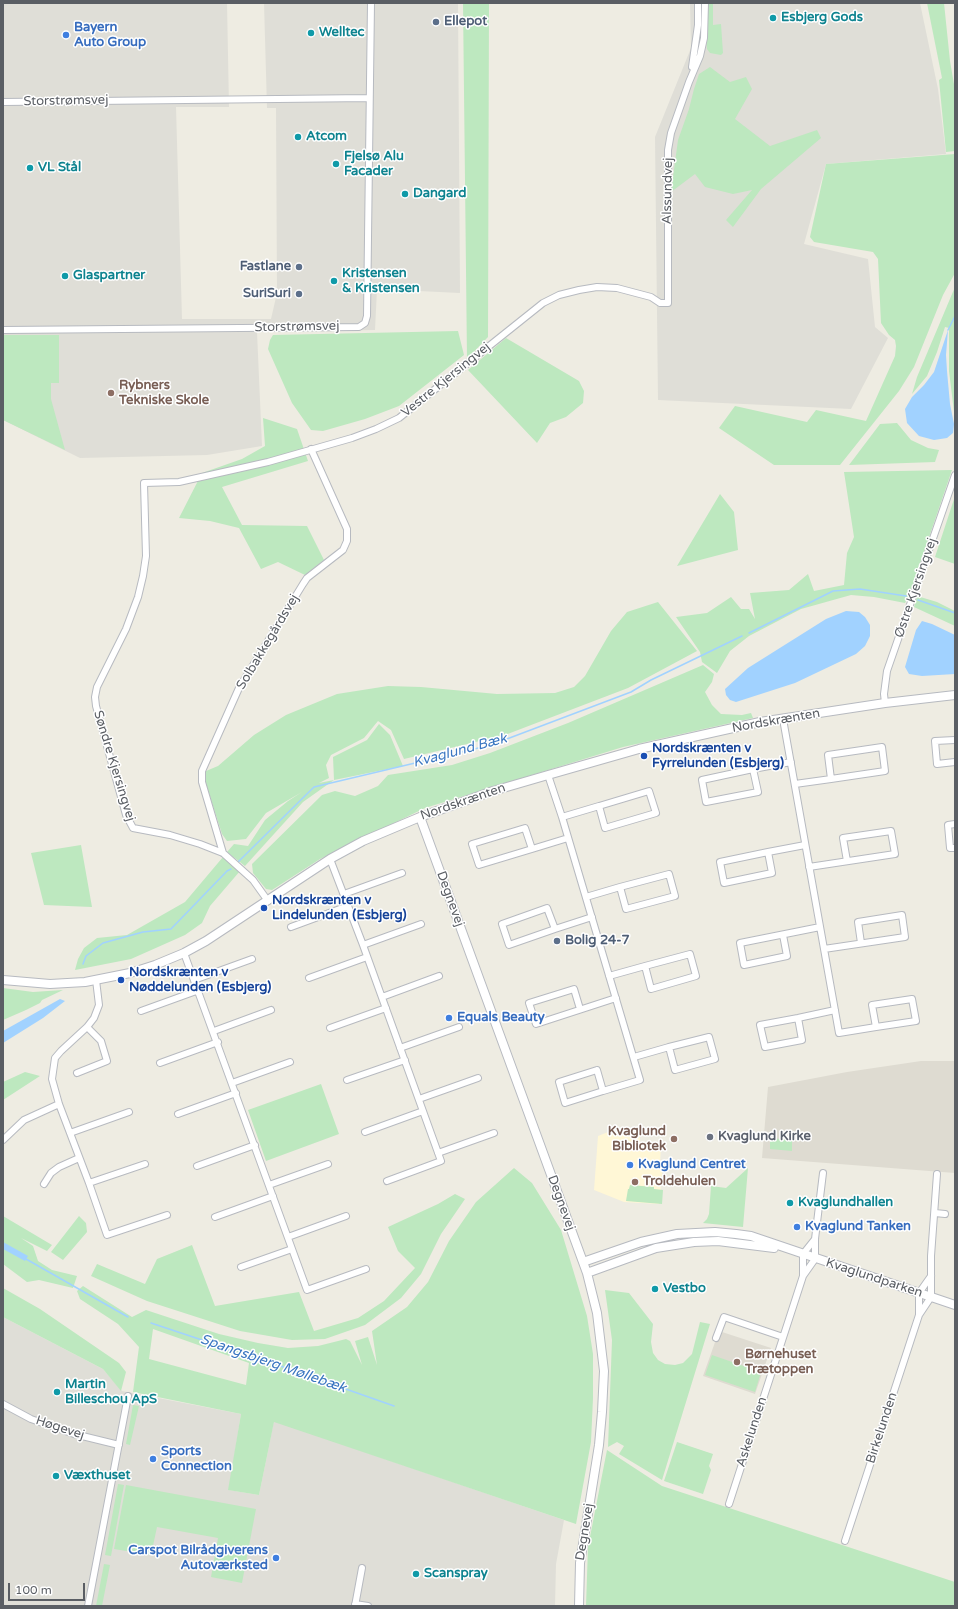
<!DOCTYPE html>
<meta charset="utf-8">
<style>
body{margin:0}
#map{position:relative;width:958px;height:1609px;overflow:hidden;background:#eeece2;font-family:"Varela Round",sans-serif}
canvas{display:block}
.frame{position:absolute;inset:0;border:4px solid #5a5e64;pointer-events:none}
.scale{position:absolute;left:8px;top:1583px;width:77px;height:18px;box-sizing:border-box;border:2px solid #5a5e64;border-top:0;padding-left:5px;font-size:12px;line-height:14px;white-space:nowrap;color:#5a5e64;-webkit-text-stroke:3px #fff;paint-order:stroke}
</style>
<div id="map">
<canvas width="958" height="1609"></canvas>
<div class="frame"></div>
<div class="scale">100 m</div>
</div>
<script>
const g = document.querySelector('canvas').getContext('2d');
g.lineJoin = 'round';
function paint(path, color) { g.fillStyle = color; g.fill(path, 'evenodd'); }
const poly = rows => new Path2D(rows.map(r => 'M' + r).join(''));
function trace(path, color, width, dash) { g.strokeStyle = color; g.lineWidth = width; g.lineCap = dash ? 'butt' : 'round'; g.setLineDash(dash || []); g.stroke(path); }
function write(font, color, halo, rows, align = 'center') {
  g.font = font + ' "Varela Round",sans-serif'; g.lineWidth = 3; g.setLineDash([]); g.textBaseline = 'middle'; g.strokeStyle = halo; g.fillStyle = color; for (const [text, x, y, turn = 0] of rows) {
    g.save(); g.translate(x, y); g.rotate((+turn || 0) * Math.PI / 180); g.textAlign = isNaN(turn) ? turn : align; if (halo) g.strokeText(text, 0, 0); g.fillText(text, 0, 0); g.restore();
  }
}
paint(poly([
 [608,1132,640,1135,640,1144,661,1146,660,1164,663,1164,659,1204,624,1202,594,1190,598,1136]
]), '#fff7d6');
paint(poly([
 [3,3,227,3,229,107,176,107,182,319,271,319,277,293,276,108,267,108,264,3,458,3,460,293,377,289,375,330,257,332,262,446,207,455,80,458,3,420],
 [690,3,920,3,938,89,946,154,826,164,804,244,868,259,875,327,888,338,851,409,658,400,655,137,691,48],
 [3,1317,103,1369,122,1391,241,1414,229,1490,259,1495,274,1421,564,1520,556,1564,555,1606,3,1606]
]), '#dfded7');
paint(poly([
 [921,1061,955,1061,955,1173,762,1158,768,1087,847,1072],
 [719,1331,771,1348,755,1394,703,1376]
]), '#dedbd1');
paint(poly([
 [463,3,489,3,488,337,467,359],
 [708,3,713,3,713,25,721,24,723,53,721,55,710,53,707,49,706,40],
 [927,3,944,3,950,61,955,90,955,151,946,152,939,80,942,78],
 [710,67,730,82,746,77,752,89,735,119,770,146,817,130,821,138,761,189,733,227,726,220,752,190,733,194,705,187,695,174,671,192,678,140,689,109,694,89,699,74],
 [955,154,955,273,943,295,914,367,899,391,840,465,774,465,719,428,735,406,807,422,816,410,866,421,895,356,896,346,895,340,889,335,881,323,878,259,873,252,814,242,810,237,826,164],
 [955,287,955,420,949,371,949,328,945,327,937,352,927,376,912,394,917,377],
 [458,331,464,355,399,406,365,419,323,431,311,430,292,403,268,349,270,340,273,335],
 [3,335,59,335,59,383,51,383,51,399,65,450,3,420],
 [506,338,579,381,584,391,583,403,566,417,550,423,537,443,468,370],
 [263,418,297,429,308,461,222,487,242,525,307,526,324,560,305,575,278,562,261,569,239,528,210,521,179,518,202,473,242,459,265,446],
 [897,423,911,440,928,448,939,450,935,462,849,465,880,424],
 [952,470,910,593,905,603,874,597,851,595,801,609,749,636,730,651,717,673,702,662,700,652,676,617,707,613,731,597,741,609,749,609,755,619,750,593,789,590,808,574,814,591,844,585,847,553,854,537,844,472],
 [720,494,734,512,738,550,677,566],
 [955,496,955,564,935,557],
 [917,596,937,602,955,611,955,626,914,607],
 [658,602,697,651,628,688,505,735,404,759,391,730,378,721,364,738,331,755,326,765,329,778,319,783,334,780,333,757,367,740,379,724,390,735,403,766,334,780,303,802,245,866,227,852,234,844,248,846,265,820,288,801,302,792,266,813,246,839,227,841,222,834,206,784,204,777,206,771,218,766,254,735,286,715,337,694,388,686,421,687,497,694,555,693,574,687,585,676,611,631,627,612],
 [703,665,714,674,712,682,705,692,712,705,721,714,742,715,751,713,753,718,623,747,425,808,320,859,272,890,266,889,253,873,252,864,322,795,335,791,355,796,378,786,388,775,452,765,490,753,568,723],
 [81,845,92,907,44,905,31,853],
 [223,857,240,871,210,906,202,923,185,935,131,959,75,970,78,959,84,948,97,938,127,935,185,902],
 [3,988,33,992,63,990,42,1000,40,1003,26,1010,3,1020],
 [25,1072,40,1076,3,1100,3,1082],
 [321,1084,339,1134,266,1161,248,1110],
 [770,1138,792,1140,792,1151,770,1149],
 [514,1168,532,1183,561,1230,587,1316,593,1354,593,1398,591,1442,576,1524,274,1422,259,1495,228,1490,241,1414,133,1392,139,1347,118,1324,80,1299,77,1291,83,1286,132,1317,146,1310,219,1334,258,1343,288,1348,318,1346,346,1339,350,1341,362,1365,355,1341,368,1337,377,1365,372,1331,407,1307,428,1282,449,1241,476,1202],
 [153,1329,249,1363,246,1385,149,1359],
 [748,1168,743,1227,703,1223,707,1219,709,1214,711,1186,726,1188],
 [630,1185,654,1187,654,1189,663,1190,662,1204,626,1201,628,1189,629,1189],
 [455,1194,465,1199,441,1234,421,1274,401,1298,365,1325,325,1339,292,1340,240,1331,147,1301,91,1276,97,1264,145,1284,157,1259,192,1245,215,1306,299,1292,314,1331,358,1318,384,1301,415,1268,398,1251,388,1227,438,1204],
 [3,1216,52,1245,47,1251,21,1238,33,1246,38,1261,52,1270,77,1276,73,1288,39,1280,27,1282,3,1264],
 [79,1216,86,1223,87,1232,63,1260,51,1252],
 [3,1288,40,1309,119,1363,126,1372,121,1391,103,1369,3,1317],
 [605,1290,629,1293,653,1324,651,1342,653,1353,658,1360,665,1364,675,1365,683,1363,692,1354,700,1322,710,1324,662,1480,619,1454,624,1446,617,1442,617,1428,617,1442,608,1447,612,1340],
 [712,1355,761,1372,755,1392,705,1375],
 [133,1405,139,1406,130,1445,126,1444],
 [677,1442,713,1454,709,1466,711,1470,703,1494,664,1481],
 [607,1450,662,1486,955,1582,955,1606,586,1606,588,1547],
 [118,1484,124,1485,111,1556,105,1555],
 [126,1485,256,1509,242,1583,211,1577,218,1538,157,1527,151,1555,114,1549],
 [104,1564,110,1565,102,1606,96,1606]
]), '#bde8bf');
paint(poly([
 [948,330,946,355,947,371,950,404,954,424,953,433,947,438,934,440,919,436,907,423,905,409,912,397,924,385,934,372],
 [846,611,859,612,865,617,870,625,870,636,865,646,856,654,795,683,736,702,730,700,726,695,725,689,748,668,826,619],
 [922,621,932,624,955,635,955,674,922,676,909,674,905,667,916,630],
 [60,999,65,1001,43,1018,3,1043,3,1031],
 [3,1242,28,1256,25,1261,3,1249]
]), '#a1d2ff');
trace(poly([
 [948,330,955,316],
 [918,600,955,613],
 [749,633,833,591,860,589,906,596],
 [238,862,314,787,491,745,631,692,651,680,742,636],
 [83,964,86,956,103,943,143,932,171,929,227,871,231,869],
 [26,1259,128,1317],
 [151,1323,214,1344,249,1358,255,1357,394,1406]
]), '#a1d2ff', 1.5);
const minor = poly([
 [692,67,698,25,698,3],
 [3,102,369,98],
 [3,330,359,327,365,323,367,316,371,3],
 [885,703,884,694,887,671,955,475],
 [783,719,839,1033,876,1027,916,1021,912,999,872,1005,876,1027],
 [955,740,935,741,937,764,955,762],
 [753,769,758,792,706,802,702,780,753,769,791,762],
 [548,775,562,817,640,1080,603,1091,597,1070,559,1082,565,1103,603,1091],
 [795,784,831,779,885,771,882,747,828,755,831,779],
 [562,817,599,806,605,828,656,813,649,791,599,806],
 [955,824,948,825,950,848,955,848],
 [532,849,479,865,472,844,525,828,532,849,568,838],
 [768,852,772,873,724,883,720,862,768,852,805,845],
 [223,853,202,782,202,771,239,688,303,584,307,578,343,550,347,541,347,529,311,449],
 [330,859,363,945,441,1161,387,1181],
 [809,867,895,854,891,831,843,838,847,861],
 [344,894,402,873],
 [586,897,620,887,626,909,675,896,669,874,620,887],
 [268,901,253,880,223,853,200,844,170,835,133,828,126,815,96,706,95,697,97,687,126,629,138,597,143,576,146,556,144,483,179,482,268,462,352,438,376,429,399,418,543,303,559,295,579,290,597,287,617,288,651,297,660,303,668,303,668,150,671,133,689,82,700,56,704,38,705,3],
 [291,927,348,906],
 [555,929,509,945,502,924,547,908,555,929,592,917],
 [783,935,787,956,744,965,740,943,820,927],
 [363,945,421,924],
 [824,949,905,937,902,915,858,922,861,943],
 [184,953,307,1290,366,1269],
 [609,976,645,966,690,954,696,976,651,989,645,966],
 [309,978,367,957],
 [96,980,99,1005,94,1018,87,1027,61,1051,55,1058,52,1079,59,1104,89,1183,107,1235,167,1215],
 [194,980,252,959],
 [382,997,439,976],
 [580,1009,574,989,529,1003,536,1024,616,998],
 [141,1011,199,990],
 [798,1018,802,1040,765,1047,760,1025,798,1018,835,1010],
 [330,1028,386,1008],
 [214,1031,271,1010],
 [400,1048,459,1027],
 [634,1057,669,1047,675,1070,715,1059,709,1037,669,1047],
 [160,1063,218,1042],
 [77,1073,107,1061,101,1041,87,1027],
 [347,1080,405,1060],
 [232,1083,290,1062],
 [419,1099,478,1078],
 [178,1114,236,1093],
 [365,1132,423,1111],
 [70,1133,129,1112],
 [3,1140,24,1120,59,1104],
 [438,1153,494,1133],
 [197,1166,255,1145],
 [89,1183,145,1164],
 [44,1184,51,1173,59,1167,79,1158],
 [269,1185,328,1164],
 [935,1213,945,1214],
 [215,1217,273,1196],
 [288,1237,346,1216],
 [241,1267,292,1249],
 [803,1276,803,1254,815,1239],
 [931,1276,931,1256,937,1174],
 [931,1276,931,1297,919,1315,919,1293,931,1276],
 [716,1338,724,1317,783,1337],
 [3,1404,31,1419,74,1434,119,1445],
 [729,1504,803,1276,815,1259,815,1239,823,1173],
 [845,1541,919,1315],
 [355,1604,368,1606],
 [88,1606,128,1396],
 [355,1606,362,1568]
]);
const tertiary = poly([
 [420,817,587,1273,597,1313,604,1371,602,1412,599,1445,580,1563,579,1606],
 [3,980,50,984,85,982,130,973,155,965,184,953,206,941,330,859,363,841,420,817,493,791,548,775,639,749,760,722,885,703,955,695],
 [583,1262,641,1242,677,1234,715,1232,736,1234,751,1236,955,1305],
 [587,1273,656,1248,694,1242,718,1241,774,1248]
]);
trace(minor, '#b7bac0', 8);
trace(tertiary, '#b7bac0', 10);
trace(minor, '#fff', 6);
trace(tertiary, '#fff', 8);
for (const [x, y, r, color] of [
 [773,18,4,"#0f9aa8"],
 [436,22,4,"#5c6f8a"],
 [311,33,4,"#0f9aa8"],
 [66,35,4,"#3f7fe0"],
 [298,137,4,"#0f9aa8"],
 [336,164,4,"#0f9aa8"],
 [30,168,4,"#0f9aa8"],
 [405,194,4,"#0f9aa8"],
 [299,267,4,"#5c6f8a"],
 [65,276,4,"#0f9aa8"],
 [334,281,4,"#0f9aa8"],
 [299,294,4,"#5c6f8a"],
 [111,393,4,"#8d6e63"],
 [644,756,4,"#1a4fb4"],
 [264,908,4,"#1a4fb4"],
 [557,941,4,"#5c6f8a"],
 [121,980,4,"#1a4fb4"],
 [449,1018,4,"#3f7fe0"],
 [710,1137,4,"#6b7280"],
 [674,1139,4,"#8d6e63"],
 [630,1165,4,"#3f7fe0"],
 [635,1182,4,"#8d6e63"],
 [790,1203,4,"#0f9aa8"],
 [797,1227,4,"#3f7fe0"],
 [655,1289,4,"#0f9aa8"],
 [737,1362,4,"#8d6e63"],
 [57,1392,4,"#0f9aa8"],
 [153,1459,4,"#3f7fe0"],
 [56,1476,4,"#0f9aa8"],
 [276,1558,4,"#3f7fe0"],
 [416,1574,4,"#0f9aa8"]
]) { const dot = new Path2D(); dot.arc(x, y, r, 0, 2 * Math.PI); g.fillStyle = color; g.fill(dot); trace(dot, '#fff', 1.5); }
write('bold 13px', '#0d838f', '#fff', [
 ["Esbjerg Gods",781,18],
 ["Welltec",319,33],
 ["Atcom",306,137],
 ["Fjelsø Alu",344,157],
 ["Facader",344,172],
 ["VL Stål",38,168],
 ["Dangard",413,194],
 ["Kristensen",342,274],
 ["& Kristensen",342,289],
 ["Glaspartner",73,276],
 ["Kvaglundhallen",798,1203],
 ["Vestbo",663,1289],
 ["Martin",65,1385],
 ["Billeschou ApS",65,1400],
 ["Væxthuset",64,1476],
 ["Scanspray",424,1574]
], 'left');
write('bold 13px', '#4e5e75', '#fff', [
 ["Ellepot",444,22],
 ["Fastlane",291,267,"right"],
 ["SuriSuri",291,294,"right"],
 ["Bolig 24-7",565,941]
], 'left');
write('bold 13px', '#366cbe', '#fff', [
 ["Bayern",74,28],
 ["Auto Group",74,43],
 ["Equals Beauty",457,1018],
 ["Kvaglund Centret",638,1165],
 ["Kvaglund Tanken",805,1227],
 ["Sports",161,1452],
 ["Connection",161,1467],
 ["Carspot Bilrådgiverens",268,1551,"right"],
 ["Autoværksted",268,1566,"right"]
], 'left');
write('13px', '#5a5e64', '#fff', [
 ["Storstrømsvej",66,101,-1],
 ["Alssundvej",668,191,-89],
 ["Storstrømsvej",297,327,-1],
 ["Vestre Kjersingvej",446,380,-39],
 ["Østre Kjersingvej",916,588,-71],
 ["Solbakkegårdsvej",268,642,-59],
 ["Nordskrænten",776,721,-10],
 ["Søndre Kjersingvej",114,766,73],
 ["Nordskrænten",463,802,-19],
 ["Degnevej",450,899,70],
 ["Degnevej",561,1203,70],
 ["Kvaglundparken",874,1278,18],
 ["Høgevej",60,1428,18],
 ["Birkelunden",882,1428,-72],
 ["Askelunden",752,1432,-72],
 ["Degnevej",585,1532,-81]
]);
write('bold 13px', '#785e54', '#fff', [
 ["Rybners",119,386],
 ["Tekniske Skole",119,401],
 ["Kvaglund",666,1132,"right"],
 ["Bibliotek",666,1147,"right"],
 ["Troldehulen",643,1182],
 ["Børnehuset",745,1355],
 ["Trætoppen",745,1370]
], 'left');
write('bold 13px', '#164399', '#fff', [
 ["Nordskrænten v",652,749],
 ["Fyrrelunden (Esbjerg)",652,764],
 ["Nordskrænten v",272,901],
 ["Lindelunden (Esbjerg)",272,916],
 ["Nordskrænten v",129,973],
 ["Nøddelunden (Esbjerg)",129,988]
], 'left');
write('bold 13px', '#5b616d', '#fff', [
 ["Kvaglund Kirke",718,1137]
], 'left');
write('italic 14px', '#3a76c1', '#fff', [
 ["Kvaglund Bæk",460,751,-15],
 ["Spangsbjerg Møllebæk",273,1364,19]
]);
</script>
